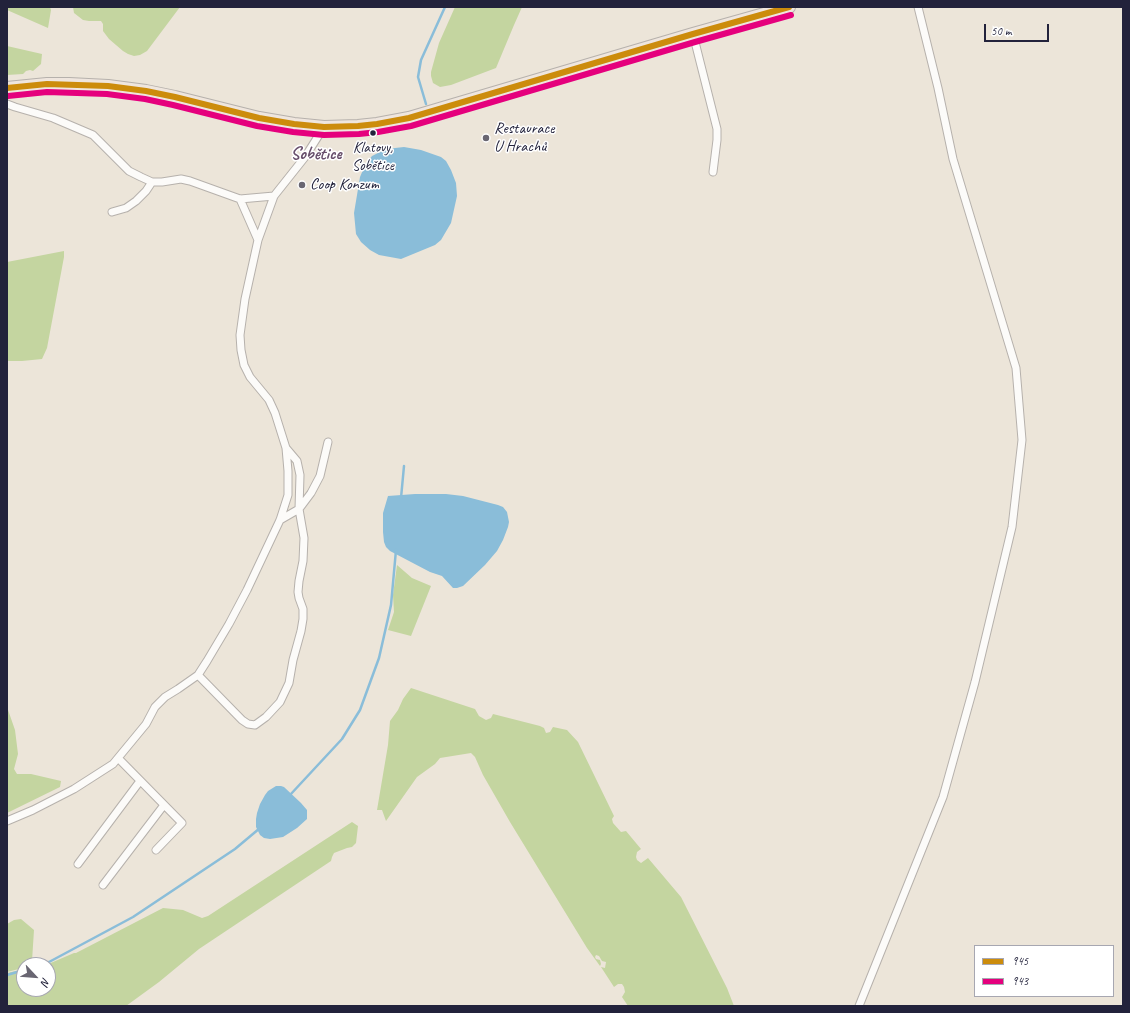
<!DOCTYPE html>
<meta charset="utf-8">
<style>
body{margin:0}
#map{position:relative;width:1130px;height:1013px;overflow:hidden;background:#ece5d9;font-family:Caveat,sans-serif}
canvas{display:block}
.frame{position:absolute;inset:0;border:8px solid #22223b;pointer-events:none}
.legend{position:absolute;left:974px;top:945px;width:140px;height:52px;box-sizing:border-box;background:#fff;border:1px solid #a7a7b1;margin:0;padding:5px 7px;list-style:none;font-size:12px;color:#22223b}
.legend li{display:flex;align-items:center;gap:8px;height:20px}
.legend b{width:20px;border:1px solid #a7a7b1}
.north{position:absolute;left:16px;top:957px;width:40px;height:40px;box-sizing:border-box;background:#fff;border:1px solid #a7a7b1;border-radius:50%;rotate:116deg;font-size:11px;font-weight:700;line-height:16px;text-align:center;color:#22223b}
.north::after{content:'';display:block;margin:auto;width:14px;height:18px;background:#696672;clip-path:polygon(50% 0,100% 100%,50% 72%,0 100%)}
.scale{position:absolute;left:984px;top:24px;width:65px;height:18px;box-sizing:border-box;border:2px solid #22223b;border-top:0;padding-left:5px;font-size:12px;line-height:14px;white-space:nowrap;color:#22223b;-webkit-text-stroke:3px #fff;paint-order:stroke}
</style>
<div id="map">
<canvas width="1130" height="1013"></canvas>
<div class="frame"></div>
<ul class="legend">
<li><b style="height:5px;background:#cc8c0c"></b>945</li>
<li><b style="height:5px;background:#e5007d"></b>943</li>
</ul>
<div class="north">N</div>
<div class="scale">50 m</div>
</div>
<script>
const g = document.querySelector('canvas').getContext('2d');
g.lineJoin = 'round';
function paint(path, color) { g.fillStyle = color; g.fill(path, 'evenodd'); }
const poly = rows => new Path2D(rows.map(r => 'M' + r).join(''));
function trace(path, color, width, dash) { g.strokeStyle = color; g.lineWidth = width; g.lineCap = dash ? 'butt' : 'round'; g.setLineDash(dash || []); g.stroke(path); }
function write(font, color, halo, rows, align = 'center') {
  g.font = font + ' Caveat,sans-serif'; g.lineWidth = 3; g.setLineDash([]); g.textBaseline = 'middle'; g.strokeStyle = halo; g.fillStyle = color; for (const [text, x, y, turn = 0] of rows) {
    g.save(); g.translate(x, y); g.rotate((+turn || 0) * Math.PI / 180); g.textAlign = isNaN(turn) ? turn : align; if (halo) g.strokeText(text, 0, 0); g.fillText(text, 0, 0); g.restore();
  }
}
paint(poly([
 [7,7,50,7,51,10,48,28,7,10],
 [73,7,180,7,147,51,140,55,134,56,128,54,123,51,109,39,103,31,103,24,101,21,89,21,83,20,74,13],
 [455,7,522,7,514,25,496,68,451,85,440,87,433,83,431,76,431,72,439,43],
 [7,46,42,54,41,64,33,71,30,70,26,71,23,74,7,75],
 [64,251,64,257,47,348,42,359,22,361,7,361,7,262],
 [397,565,412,578,431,586,411,636,388,630,394,612,393,595],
 [411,688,475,709,479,716,486,720,491,718,493,714,540,726,544,728,546,733,550,732,553,727,567,730,578,742,614,816,612,819,613,823,621,832,626,831,641,849,637,852,636,857,637,860,641,863,648,858,681,897,727,988,734,1006,628,1006,622,997,625,992,624,987,622,984,618,984,614,987,601,967,605,968,606,962,602,961,599,956,596,955,595,957,596,959,600,960,601,964,600,966,587,948,510,822,483,775,475,757,471,753,440,758,435,764,417,777,386,821,382,810,377,810,388,745,390,721,398,710,403,699],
 [7,707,15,730,18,754,14,769,17,774,31,774,61,781,60,787,7,813],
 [352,822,358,826,356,843,352,847,347,848,334,853,332,857,331,861,199,949,159,982,126,1006,7,1006,7,973,24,969,24,979,22,980,26,994,28,994,36,991,45,990,46,989,48,989,48,965,46,965,74,953,76,953,163,908,183,910,202,918,208,916],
 [21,919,34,930,32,961,27,965,24,965,23,968,7,972,7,924,14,920]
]), '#c4d5a0');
paint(poly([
 [404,147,421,150,441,157,446,161,451,170,456,183,457,196,451,223,441,240,435,245,401,259,379,255,370,250,361,242,356,234,354,213,360,177,365,165,372,156,386,149],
 [415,494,446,494,463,496,498,505,503,507,507,512,509,522,508,527,503,540,497,551,485,565,463,586,457,588,453,588,442,576,430,572,390,551,386,547,384,542,383,532,383,513,388,496],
 [276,786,281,786,284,787,301,803,307,810,307,819,297,828,283,837,270,839,264,838,260,835,256,827,256,819,257,813,260,804,265,795,268,791]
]), '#8abdd9');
trace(poly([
 [426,104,418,77,421,60,445,7],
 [401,498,404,466],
 [290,795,342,739,360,710,379,658,391,605,396,550],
 [40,965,49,962,133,917,235,849,260,828],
 [7,975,24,970]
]), '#8abdd9', 2.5);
const minor = poly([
 [693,34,717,129,717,140,713,172],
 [7,104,15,107,53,118,93,135,129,171,141,177,152,182,162,182,181,179,190,181,240,199,274,196],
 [240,199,258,240],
 [112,212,126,208,136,201,146,191,152,182],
 [280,520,299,509,311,493,320,476,328,442],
 [198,675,242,720,248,724,255,725,266,717,280,702,289,683,293,660,301,631,303,619,303,609,299,598,298,592,299,581,303,561,304,538,299,509,300,475,297,461,286,448],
 [118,758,182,823,156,850],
 [7,821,33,810,74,789,113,764,146,724,155,707,165,697,178,689,198,675,207,661,229,624,247,590,280,520,288,495,288,471,286,448,275,413,269,400,250,377,244,365,241,350,240,335,245,299,258,240,274,196,305,157,324,127],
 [78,864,140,781],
 [103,885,164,805],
 [859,1006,943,797,975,682,1012,527,1022,440,1016,368,953,159,938,88,918,7]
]);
const primary = poly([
 [7,88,47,84,69,84,108,86,146,91,175,97,259,118,294,124,324,127,358,126,377,124,409,118,693,34,789,7]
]);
trace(minor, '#b6b1ac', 9);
trace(primary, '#b6b1ac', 14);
trace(minor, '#fcfbf9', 7);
trace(primary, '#efe6de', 12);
trace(poly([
 [7,88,47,84,108,86,146,91,175,97,259,118,294,124,324,127,358,126,377,124,409,118,693,34,789,7]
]), '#cc8c0c', 6);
trace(poly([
 [8,96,47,92,107,94,145,99,173,105,257,126,293,132,324,135,359,134,378,132,411,126,695,42,791,15]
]), '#e5007d', 6);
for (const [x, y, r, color] of [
 [373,133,3.5,"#22223b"],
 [486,138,4,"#696672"],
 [302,185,4,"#696672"]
]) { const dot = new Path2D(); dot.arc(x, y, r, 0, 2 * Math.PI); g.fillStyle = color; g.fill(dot); trace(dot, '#fff', 1.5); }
write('15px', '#22223b', '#fff', [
 ["Klatovy,",373,148],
 ["Sobětice",373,166]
]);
write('16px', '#22223b', '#fff', [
 ["Restaurace",494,129],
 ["U Hrachů",494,147],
 ["Coop Konzum",310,185]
], 'left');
write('bold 18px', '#684f6c', '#fff', [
 ["Sobětice",316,154]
]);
</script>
